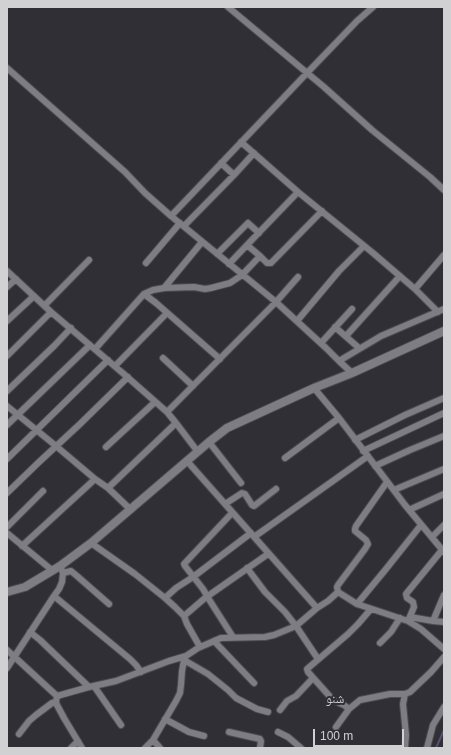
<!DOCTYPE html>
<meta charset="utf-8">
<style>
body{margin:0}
#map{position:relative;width:451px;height:755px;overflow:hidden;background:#302f35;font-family:Helvetica,sans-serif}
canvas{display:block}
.frame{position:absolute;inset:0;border:8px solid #d1d1d4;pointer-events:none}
.scale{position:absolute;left:313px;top:729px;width:91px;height:18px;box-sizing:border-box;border:2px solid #d1d1d4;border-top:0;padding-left:5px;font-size:12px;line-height:14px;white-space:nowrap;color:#d1d1d4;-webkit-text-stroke:3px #302f35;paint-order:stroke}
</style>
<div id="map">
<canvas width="451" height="755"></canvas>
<div class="frame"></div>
<div class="scale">100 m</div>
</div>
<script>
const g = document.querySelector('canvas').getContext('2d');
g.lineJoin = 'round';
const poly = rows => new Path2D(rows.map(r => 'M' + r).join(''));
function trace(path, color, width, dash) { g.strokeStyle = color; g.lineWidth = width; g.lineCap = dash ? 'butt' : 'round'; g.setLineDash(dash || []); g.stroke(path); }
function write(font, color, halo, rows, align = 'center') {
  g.font = font + ' Helvetica,"Noto Naskh Arabic",sans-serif'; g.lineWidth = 4; g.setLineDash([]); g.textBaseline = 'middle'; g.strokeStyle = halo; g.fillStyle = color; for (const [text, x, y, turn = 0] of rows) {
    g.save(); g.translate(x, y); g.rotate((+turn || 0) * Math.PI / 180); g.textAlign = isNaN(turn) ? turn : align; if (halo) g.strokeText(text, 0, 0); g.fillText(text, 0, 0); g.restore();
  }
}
trace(poly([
 [436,748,444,730]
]), '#594e70', 2);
const street = poly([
 [228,7,324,87,372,130,430,177,444,190],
 [7,68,125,172,145,193,171,216,276,302,326,348,339,361,352,373],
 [221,163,234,175],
 [298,192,373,253,415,289,438,312],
 [171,216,307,73,357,21,373,7],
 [184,226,234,175,254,153],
 [217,254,248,223,249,224,259,233],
 [260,256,267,263,271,263,322,211],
 [146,263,180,223],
 [229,264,247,245],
 [7,271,51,312,125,375,167,412,176,423,198,452],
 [7,287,16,279],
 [164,288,202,242],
 [415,289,444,255],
 [45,305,89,260],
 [7,321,34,296],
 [297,321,339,271,364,246],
 [335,327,359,348],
 [346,336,400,276],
 [321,343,352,309],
 [95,349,144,294],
 [7,356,51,312],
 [163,358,193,386],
 [220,359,156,303,144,294,153,290,164,288,194,287,205,289,211,288,230,283,242,275,260,256,247,245,298,192,241,142],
 [339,361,381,336,444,309],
 [115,366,167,313],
 [314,388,339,418,405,505,444,552],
 [7,391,54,346,71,328],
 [7,406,56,446,95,479,22,546],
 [167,412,276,302,298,277],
 [7,425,90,345],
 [355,440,405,415,444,398],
 [209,442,241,483],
 [106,447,155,402],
 [363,451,444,413],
 [285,458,339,418],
 [7,459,108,360],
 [187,461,317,608,328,601,338,592,357,604,408,621,421,629,444,649],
 [375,466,410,450,444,436],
 [95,479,108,488,130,509],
 [108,488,176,423],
 [394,490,444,469],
 [7,493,38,463,80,424,128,377],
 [225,504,242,493,245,494,252,505,254,506,276,489],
 [409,510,444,494],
 [232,513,184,564,185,566,203,589,210,601,233,637],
 [7,527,43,491],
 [7,533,53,571],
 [254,537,368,456],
 [432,537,444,525],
 [91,543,135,574,165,598,175,607,184,616,187,624,200,647],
 [60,566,63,573,62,582,59,589,54,596,130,659,136,665,141,672],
 [247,568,265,592,285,612,296,626,318,659],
 [63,573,71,571,77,576,109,604],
 [338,592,337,587,338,585,365,549,368,544,366,540,355,531,355,529,356,526,387,482],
 [165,598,176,588,193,577,251,533],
 [357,604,386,569,421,525],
 [184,616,205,598,268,554],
 [410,617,433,621,444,622],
 [408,621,414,607,413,602,407,598,406,594,442,550],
 [433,621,444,595],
 [30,632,40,640,89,687],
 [214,641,254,683],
 [380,643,391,632,400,618],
 [7,650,57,696,56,702,57,705,64,718,82,748],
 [184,660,208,674,228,690,236,698,257,709,268,712],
 [7,668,54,596],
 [94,686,121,725],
 [57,696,89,687,116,681,169,661,186,656,198,648,221,638,265,637,274,635,296,626,317,608],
 [349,709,344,705,333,700,308,672,307,669,348,634,358,624,371,609],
 [280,710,287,701,296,696,313,678],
 [165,719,189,732,204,736],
 [336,727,349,709,360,700,390,694,405,694],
 [229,732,260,739,261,741,260,748],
 [278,732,288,737,301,748],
 [19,734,29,721,36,715,52,703,56,702],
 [153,740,160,748],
 [71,748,78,741],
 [145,748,153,740,176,701,180,693,181,685,182,671,184,660,186,656],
 [405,748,406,735,403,704,405,694,410,692,431,672,444,657],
 [427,748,433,725,444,707]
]);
const secondary = poly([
 [7,592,25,587,60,566,91,543,209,442,227,428,314,388,352,373,444,331]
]);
trace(street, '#4c4b50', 8);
trace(secondary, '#4c4b50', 10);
trace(street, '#7e7d83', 6);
trace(secondary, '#7e7d83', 8);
write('13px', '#c9c8cf', '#302f35', [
 ["شنو",335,699]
]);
</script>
